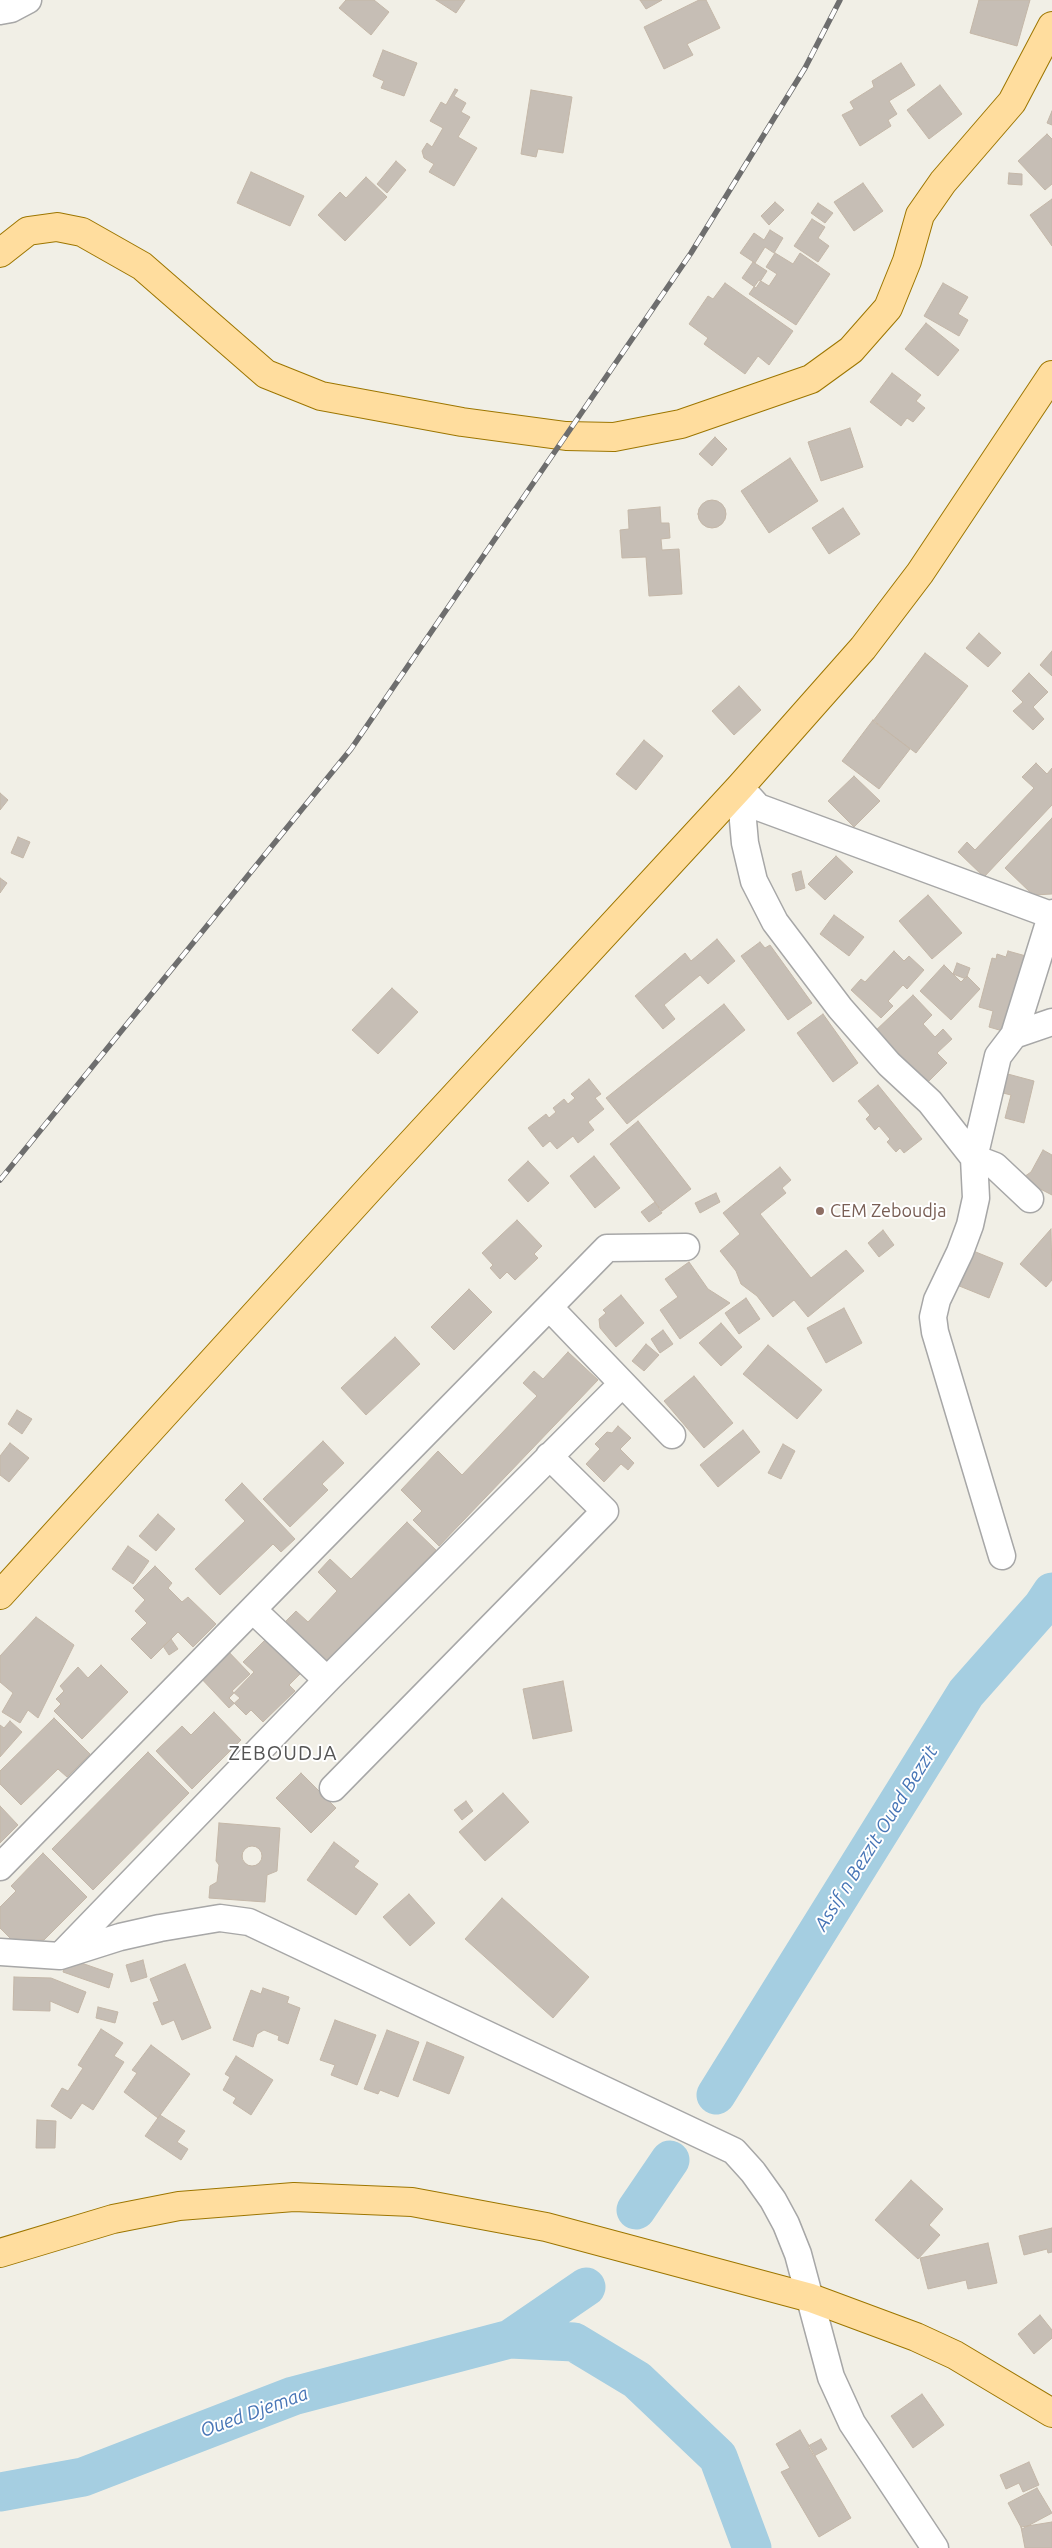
<!DOCTYPE html>
<style>
body{margin:0}
canvas{display:block;background:#f1efe6}
</style>
<canvas width="1052" height="2548"></canvas>
<script>
const g = document.querySelector('canvas').getContext('2d');
g.lineJoin = 'round';
const poly = rows => new Path2D(rows.map(r => 'M' + r).join(''));
function trace(path, color, width, dash) { g.strokeStyle = color; g.lineWidth = width; g.lineCap = dash ? 'butt' : 'round'; g.setLineDash(dash || []); g.stroke(path); }
function paint(path, color) { g.fillStyle = color; g.fill(path, 'evenodd'); }
function write(font, color, halo, rows, align = 'center') {
  g.font = font + ' Ubuntu,sans-serif'; g.lineWidth = 4; g.setLineDash([]); g.textBaseline = 'middle'; g.strokeStyle = halo; g.fillStyle = color; for (const [text, x, y, turn = 0] of rows) {
    g.save(); g.translate(x, y); g.rotate((+turn || 0) * Math.PI / 180); g.textAlign = isNaN(turn) ? turn : align; if (halo) g.strokeText(text, 0, 0); g.fillText(text, 0, 0); g.restore();
  }
}
trace(poly([
 [716,2095,966,1693,1042,1607,1052,1592],
 [636,2210,670,2160],
 [510,2339,586,2287],
 [0,2492,83,2477,293,2396,510,2339,574,2342,637,2380,718,2457,752,2548]
]), '#a5cee1', 39);
const building = poly([
 [346,0,374,0,389,12,371,35,339,8,346,0],
 [436,0,465,0,456,13,436,0],
 [640,0,662,0,646,9,640,0],
 [699,0,706,0,720,28,687,44,693,55,664,69,644,27,699,0],
 [979,0,1030,0,1017,46,970,33,979,0],
 [383,50,417,63,404,96,381,88,384,81,373,76,383,50],
 [901,63,915,85,889,101,897,114,888,120,891,126,860,146,842,115,854,109,850,102,874,87,872,81,901,63],
 [940,85,962,114,929,139,907,110,940,85],
 [455,89,458,90,454,96,466,103,461,112,470,117,458,137,477,148,454,186,429,172,434,164,424,158,422,151,427,143,432,147,443,128,430,121,441,102,446,105,455,89],
 [531,90,572,97,563,153,538,149,536,157,521,154,531,90],
 [1052,111,1052,125,1047,123,1052,111],
 [1047,134,1052,139,1052,184,1045,190,1018,161,1047,134],
 [396,161,406,170,387,193,377,184,396,161],
 [251,172,304,196,290,226,237,203,251,172],
 [1009,173,1022,174,1022,185,1008,184,1009,173],
 [366,177,387,197,345,241,318,215,340,192,346,198,366,177],
 [863,183,883,211,854,231,834,202,863,183],
 [1052,199,1052,246,1030,215,1052,199],
 [775,202,784,210,769,225,761,216,775,202],
 [818,203,833,213,825,223,811,213,818,203],
 [812,219,825,227,818,238,829,246,818,262,794,246,812,219],
 [770,230,783,238,774,253,765,247,755,263,740,253,754,233,764,240,770,230],
 [775,253,793,264,800,253,830,274,796,325,749,294,759,280,769,286,777,274,766,267,775,253],
 [753,262,767,271,756,288,742,278,753,262],
 [725,283,793,331,769,365,758,356,745,374,704,344,708,338,689,324,708,296,713,299,725,283],
 [943,283,968,297,958,314,968,320,959,336,924,316,943,283],
 [926,323,959,350,938,376,905,349,926,323],
 [892,373,921,395,916,401,925,408,913,422,907,418,901,426,870,402,892,373],
 [850,428,863,467,821,481,808,442,850,428],
 [715,437,727,449,712,466,699,454,715,437],
 [790,458,818,501,769,533,741,491,790,458],
 '698 514a14 14 0 1 1 28 0a14 14 0 1 1-28 0Z',
 [660,507,661,523,669,523,670,538,661,539,662,550,679,549,682,594,649,596,646,557,622,558,620,530,629,529,628,510,660,507],
 [843,508,860,534,829,554,812,528,843,508],
 [979,633,1001,653,988,667,966,648,979,633],
 [1052,651,1052,676,1040,665,1052,651],
 [925,653,968,686,916,753,873,721,925,653],
 [1029,673,1048,692,1033,707,1044,719,1033,730,1013,711,1023,702,1012,691,1029,673],
 [739,686,761,710,734,735,712,711,739,686],
 [873,720,910,749,879,789,842,761,873,720],
 [644,740,663,756,636,790,616,774,644,740],
 [1036,763,1047,774,1052,768,1052,805,984,877,958,852,967,842,975,850,1034,788,1022,777,1036,763],
 [854,776,880,801,854,827,828,801,854,776],
 [0,793,8,800,0,810,0,793],
 [1052,818,1052,894,1033,895,1005,868,1052,818],
 [18,837,30,842,23,858,11,853,18,837],
 [836,856,853,872,825,900,808,884,836,856],
 [801,871,805,888,796,891,792,874,801,871],
 [0,878,7,883,0,893,0,878],
 [928,895,962,933,932,959,899,921,928,895],
 [834,915,864,937,849,956,820,934,834,915],
 [717,939,735,961,708,984,700,975,664,1005,675,1019,663,1029,635,996,685,953,691,961,717,939],
 [760,942,765,948,770,945,812,1003,788,1020,741,956,760,942],
 [894,951,904,961,909,956,924,970,907,989,903,985,888,1001,893,1006,881,1018,851,990,861,979,865,982,894,951],
 [1008,951,1026,956,1006,1032,989,1027,993,1011,979,1007,992,958,996,959,997,954,1006,957,1008,951],
 [957,963,970,968,966,979,953,974,957,963],
 [944,965,961,982,967,976,980,989,951,1020,920,991,944,965],
 [392,988,418,1012,378,1054,352,1030,392,988],
 [913,995,932,1015,923,1024,935,1037,943,1029,952,1039,937,1053,947,1063,927,1083,907,1063,898,1060,873,1033,913,995],
 [724,1004,745,1030,627,1124,606,1098,724,1004],
 [823,1014,858,1063,833,1082,797,1033,823,1014],
 [1004,1073,1034,1081,1024,1123,1005,1118,1011,1095,999,1092,1004,1073],
 [589,1079,601,1094,595,1098,604,1109,588,1122,594,1130,578,1143,573,1136,557,1149,550,1141,543,1147,528,1128,546,1114,549,1118,556,1112,553,1108,564,1099,568,1104,575,1098,571,1094,589,1079],
 [878,1085,922,1139,904,1153,900,1148,896,1152,887,1142,890,1139,879,1126,875,1130,866,1119,870,1115,858,1101,878,1085],
 [638,1121,691,1189,662,1211,610,1144,638,1121],
 [1043,1150,1052,1155,1052,1195,1021,1179,1031,1172,1043,1150],
 [594,1156,620,1188,595,1208,570,1176,594,1156],
 [528,1161,549,1183,528,1202,508,1180,528,1161],
 [780,1167,791,1180,782,1188,786,1193,760,1214,811,1278,846,1250,864,1271,808,1317,794,1300,773,1317,757,1296,741,1284,736,1271,720,1251,740,1234,723,1213,780,1167],
 [716,1193,720,1202,700,1213,695,1203,716,1193],
 [655,1202,662,1213,649,1222,641,1212,655,1202],
 [517,1220,542,1246,534,1254,538,1258,515,1280,507,1272,500,1279,490,1268,493,1265,482,1253,517,1220],
 [1051,1229,1052,1280,1046,1287,1020,1264,1051,1229],
 [883,1230,894,1245,879,1257,868,1243,883,1230],
 [956,1244,1003,1263,989,1298,942,1279,956,1244],
 [689,1262,708,1289,730,1303,680,1339,660,1310,678,1297,665,1279,689,1262],
 [469,1289,492,1312,454,1350,431,1327,469,1289],
 [621,1295,644,1323,616,1347,600,1328,599,1319,606,1313,603,1310,621,1295],
 [746,1298,760,1319,739,1334,725,1313,746,1298],
 [844,1308,862,1343,826,1363,807,1328,844,1308],
 [721,1323,742,1347,721,1366,699,1343,721,1323],
 [663,1330,673,1344,660,1353,651,1339,663,1330],
 [395,1337,420,1364,366,1415,341,1388,395,1337],
 [646,1344,659,1355,644,1371,632,1361,646,1344],
 [768,1345,822,1390,797,1419,743,1374,768,1345],
 [568,1352,598,1380,439,1546,413,1520,422,1511,401,1490,438,1451,462,1475,537,1396,523,1383,534,1371,543,1379,568,1352],
 [694,1376,733,1423,704,1448,664,1401,694,1376],
 [17,1410,32,1419,22,1434,8,1424,17,1410],
 [618,1426,631,1438,620,1449,634,1463,628,1470,621,1464,604,1482,586,1464,600,1449,595,1444,607,1432,612,1433,618,1426],
 [743,1430,760,1452,718,1487,700,1465,743,1430],
 [323,1441,344,1463,322,1484,328,1490,290,1527,263,1499,323,1441],
 [10,1443,29,1458,9,1482,0,1475,0,1456,10,1443],
 [783,1444,795,1451,781,1479,768,1473,783,1444],
 [242,1483,295,1539,281,1552,273,1544,220,1595,195,1569,245,1521,225,1500,242,1483],
 [158,1514,175,1529,156,1551,139,1536,158,1514],
 [407,1522,436,1550,325,1663,284,1623,296,1611,308,1622,337,1591,318,1572,330,1559,351,1579,407,1522],
 [128,1546,149,1561,133,1584,112,1569,128,1546],
 [155,1566,172,1583,168,1588,182,1602,188,1597,216,1624,193,1647,178,1632,151,1659,131,1639,147,1623,135,1611,145,1600,133,1588,155,1566],
 [36,1617,74,1645,38,1718,28,1710,20,1723,2,1712,13,1693,0,1682,0,1656,36,1617],
 [171,1639,178,1649,169,1655,163,1646,171,1639],
 [265,1640,300,1674,289,1685,295,1691,263,1722,251,1710,246,1715,229,1698,254,1672,243,1662,265,1640],
 [225,1648,250,1674,232,1691,240,1698,229,1708,197,1674,225,1648],
 [101,1665,128,1692,82,1739,54,1711,61,1704,56,1699,64,1691,60,1686,78,1667,88,1678,101,1665],
 [563,1681,572,1731,533,1739,523,1689,563,1681],
 [214,1712,241,1740,192,1789,156,1751,182,1726,191,1735,214,1712],
 [54,1718,90,1754,67,1777,58,1769,21,1805,0,1784,0,1771,54,1718],
 [10,1721,22,1732,0,1757,0,1725,4,1728,10,1721],
 [148,1752,189,1793,93,1890,52,1849,148,1752],
 [301,1773,336,1808,311,1833,276,1798,301,1773],
 [503,1793,529,1822,485,1861,459,1832,503,1793],
 [466,1801,473,1811,462,1820,454,1810,466,1801],
 [0,1806,18,1825,0,1843,0,1806],
 [219,1823,280,1828,277,1871,267,1875,265,1902,209,1898,210,1886,217,1882,219,1865,216,1861,219,1823],
 [334,1842,359,1861,354,1867,378,1884,356,1915,307,1880,334,1842],
 '242 1856a10 10 0 1 1 20 0a10 10 0 1 1-20 0Z',
 [43,1853,87,1897,44,1940,13,1941,0,1928,0,1907,16,1891,11,1886,43,1853],
 [409,1894,435,1923,410,1946,383,1917,409,1894],
 [502,1898,589,1977,553,2018,465,1939,502,1898],
 [67,1958,113,1974,109,1988,63,1972,67,1958],
 [143,1960,147,1977,131,1982,126,1965,143,1960],
 [185,1964,211,2028,182,2040,174,2020,162,2025,153,2003,159,2001,150,1979,185,1964],
 [14,1977,51,1978,86,1992,78,2013,50,2001,50,2011,13,2010,14,1977],
 [263,1988,289,1997,287,2003,300,2008,288,2044,278,2040,279,2036,264,2030,257,2034,253,2047,233,2040,251,1990,261,1994,263,1988],
 [98,2007,118,2012,115,2023,96,2018,98,2007],
 [335,2020,376,2035,357,2085,331,2075,335,2065,320,2060,335,2020],
 [101,2029,123,2043,114,2056,124,2062,93,2110,82,2103,71,2119,51,2106,62,2088,68,2091,83,2068,78,2065,101,2029],
 [387,2030,419,2042,398,2097,380,2090,378,2094,364,2089,387,2030],
 [427,2042,464,2057,449,2094,413,2080,427,2042],
 [151,2045,190,2074,158,2118,124,2092,137,2073,132,2070,151,2045],
 [236,2056,273,2080,251,2115,233,2103,236,2098,223,2090,230,2077,225,2074,236,2056],
 [160,2115,185,2131,177,2142,188,2149,181,2160,145,2136,160,2115],
 [37,2120,56,2121,55,2148,36,2148,37,2120],
 [911,2180,943,2209,929,2225,940,2235,918,2259,875,2220,911,2180],
 [1052,2228,1052,2252,1048,2253,1047,2249,1024,2255,1019,2236,1052,2228],
 [988,2243,997,2283,968,2289,966,2280,928,2289,920,2258,988,2243],
 [1040,2315,1052,2330,1052,2338,1034,2354,1018,2334,1040,2315],
 [922,2394,944,2425,913,2448,891,2416,922,2394],
 [800,2430,851,2518,819,2537,781,2472,790,2468,776,2444,800,2430],
 [821,2439,827,2449,814,2456,808,2446,821,2439],
 [1029,2462,1039,2485,1023,2492,1019,2483,1006,2489,1000,2475,1029,2462],
 [1037,2488,1052,2513,1022,2529,1008,2503,1037,2488],
 [1052,2522,1052,2548,1025,2548,1021,2527,1052,2522]
]);
paint(building, '#c6beb5');
trace(building, '#c4b7a8', 1);
const minor = poly([
 [0,11,11,9,28,0],
 [740,787,745,843,754,881,775,922,840,1008,889,1064,930,1102,974,1158,995,1166,1030,1199],
 [740,787,758,807,1051,915],
 [1014,1035,1052,1022],
 [549,1307,672,1435],
 [1002,1556,935,1332,933,1317,937,1300,960,1252,970,1225,976,1198,974,1158,998,1056,1014,1035,1052,913],
 [253,1610,327,1680],
 [333,1788,605,1511,549,1456],
 [0,1867,607,1248,686,1247],
 [0,1952,60,1956,120,1937,160,1928,220,1918,249,1922,734,2151,753,2172,773,2200,786,2224,798,2254,831,2377,852,2423,935,2548],
 [62,1954,327,1680,622,1384]
]);
const major = poly([
 [0,253,28,231,57,227,82,232,142,266,266,374,321,396,462,422,566,436,614,437,681,424,811,379,851,350,888,308,907,261,920,215,943,182,1012,102,1052,26],
 [0,1595,371,1187,740,787,863,648,920,573,1052,375],
 [0,2253,113,2219,179,2206,294,2197,412,2202,546,2227,811,2298,916,2337,955,2355,1052,2413]
]);
trace(minor, '#a7a7a7', 29);
trace(major, '#9d7600', 30);
trace(minor, '#fff', 26);
trace(major, '#ffdd9e', 28);
const rail = poly([
 [0,1180,351,749,691,253,805,68,840,0]
]);
trace(rail, '#6e6e6e', 5.5);
trace(rail, '#fff', 4, [11]);
for (const [x, y, r, color] of [
 [820,1211,5,"#8d6e63"]
]) { const dot = new Path2D(); dot.arc(x, y, r, 0, 2 * Math.PI); g.fillStyle = color; g.fill(dot); trace(dot, '#fff', 2); }
write('18px', '#785e54', '#fff', [
 ["CEM Zeboudja",830,1211]
], 'left');
write('italic 19px', '#4775b6', '#fff', [
 ["Assif n Bezzit Oued Bezzit",876,1838,-58],
 ["Oued Djemaa",254,2412,-20]
]);
g.letterSpacing = '1px';
write('20px', '#535353', '#fff', [
 ["ZEBOUDJA",283,1753]
]);
g.letterSpacing = '0px';
</script>
